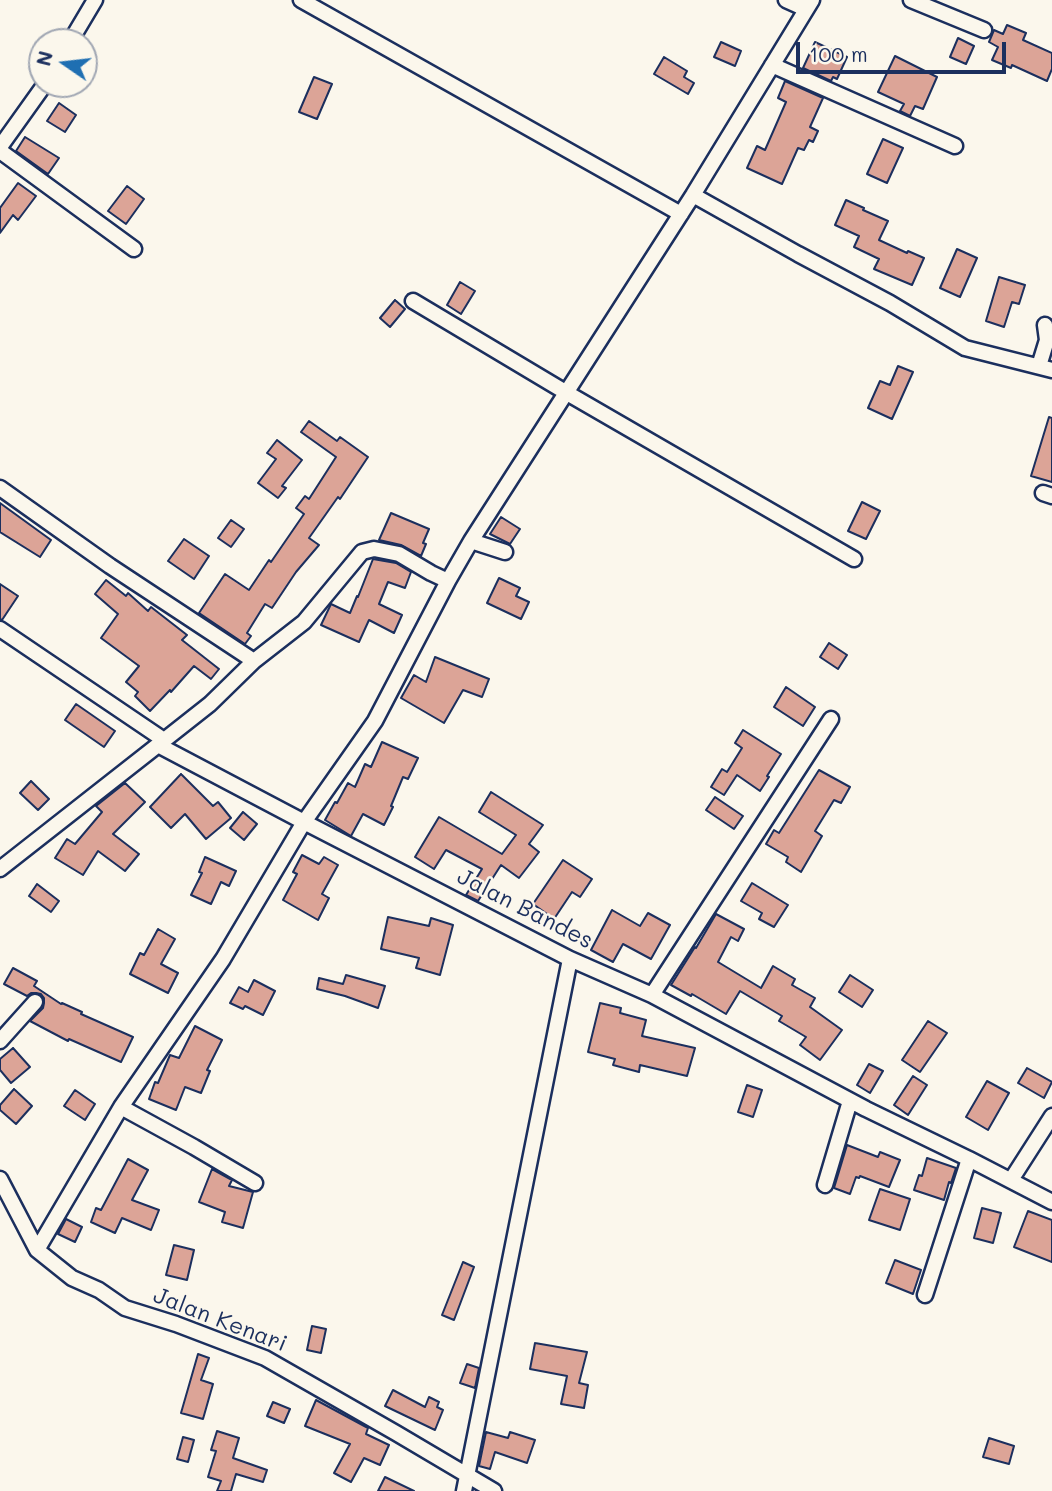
<!DOCTYPE html>
<style>
body{margin:0}
#map{position:relative;width:1052px;height:1491px;overflow:hidden;background:#fbf7ec;font-family:Mali,sans-serif}
canvas{display:block}
.north{position:absolute;left:28px;top:28px;width:70px;height:70px;box-sizing:border-box;background:#fbf7ec;border:2px solid #a1a7b3;border-radius:50%;rotate:284deg;font-size:19px;font-weight:700;line-height:28px;text-align:center;color:#1b2f5e}
.north::after{content:'';display:block;margin:auto;width:24px;height:32px;background:#1f6fb2;clip-path:polygon(50% 0,100% 100%,50% 72%,0 100%)}
.scale{position:absolute;left:796px;top:42px;width:210px;height:32px;box-sizing:border-box;border:4px solid #1b2f5e;border-top:0;padding-left:9px;font-size:21px;line-height:24px;white-space:nowrap;color:#1b2f5e;-webkit-text-stroke:5px #fbf7ec;paint-order:stroke}
</style>
<div id="map">
<canvas width="1052" height="1491"></canvas>
<div class="north">N</div>
<div class="scale">100 m</div>
</div>
<script>
const g = document.querySelector('canvas').getContext('2d');
g.lineJoin = 'round';
function paint(path, color) { g.fillStyle = color; g.fill(path, 'evenodd'); }
const poly = rows => new Path2D(rows.map(r => 'M' + r).join(''));
function trace(path, color, width, dash) { g.strokeStyle = color; g.lineWidth = width; g.lineCap = dash ? 'butt' : 'round'; g.setLineDash(dash || []); g.stroke(path); }
function write(font, color, halo, rows, align = 'center') {
  g.font = font + ' Mali,sans-serif'; g.lineWidth = 5; g.setLineDash([]); g.textBaseline = 'middle'; g.strokeStyle = halo; g.fillStyle = color; for (const [text, x, y, turn = 0] of rows) {
    g.save(); g.translate(x, y); g.rotate((+turn || 0) * Math.PI / 180); g.textAlign = isNaN(turn) ? turn : align; if (halo) g.strokeText(text, 0, 0); g.fillText(text, 0, 0); g.restore();
  }
}
const building = poly([
 [1007,25,1026,33,1023,40,1052,53,1052,69,1047,81,1012,65,1011,68,992,60,998,47,989,42,994,30,1003,34,1007,25],
 [958,38,974,46,966,64,950,57,958,38],
 [721,42,741,51,735,66,714,57,721,42],
 [815,42,847,57,837,79,833,77,831,81,803,68,815,42],
 [895,56,937,77,923,109,915,106,910,116,900,111,904,104,878,92,895,56],
 [664,57,687,71,684,77,694,83,688,94,654,74,664,57],
 [314,77,332,84,317,119,299,112,314,77],
 [785,81,823,98,810,127,818,131,813,142,809,140,804,150,798,148,782,184,747,168,757,146,765,150,786,102,778,98,785,81],
 [59,103,76,115,65,132,47,121,59,103],
 [25,137,59,158,48,174,16,151,25,137],
 [883,139,903,148,887,183,867,174,883,139],
 [18,183,36,196,18,220,13,215,0,233,0,208,18,183],
 [127,186,144,199,126,224,108,211,127,186],
 [846,200,864,208,863,210,888,221,879,240,907,253,908,251,924,258,912,285,874,269,879,259,854,247,859,236,835,225,846,200],
 [957,249,977,258,960,297,940,288,957,249],
 [999,277,1025,285,1019,304,1012,302,1004,327,986,321,999,277],
 [460,282,475,291,461,314,447,305,460,282],
 [395,300,405,309,390,327,380,318,395,300],
 [898,366,913,372,892,419,868,408,880,381,890,385,898,366],
 [1049,417,1052,418,1052,482,1031,476,1049,417],
 [309,421,337,441,340,437,368,457,340,499,338,497,309,538,319,545,296,572,272,608,265,604,247,633,251,636,245,644,199,613,225,574,249,590,269,560,271,562,304,514,296,508,305,496,309,499,336,457,301,432,309,421],
 [277,440,302,460,282,486,286,488,278,498,258,483,276,459,267,453,277,440],
 [862,502,880,511,866,539,848,531,862,502],
 [0,503,51,540,40,557,0,532,0,503],
 [391,513,429,529,423,543,426,544,421,556,401,545,379,540,391,513],
 [501,517,520,529,510,544,490,534,501,517],
 [231,520,244,529,231,547,218,538,231,520],
 [184,539,209,556,194,579,168,561,184,539],
 [373,559,396,563,411,572,405,588,388,582,379,604,402,615,394,633,369,620,359,642,321,625,331,604,350,613,357,596,358,597,373,559],
 [499,578,520,588,516,596,529,602,521,619,487,603,499,578],
 [106,580,126,596,128,593,148,611,151,607,187,635,182,640,219,669,211,679,194,666,171,692,170,690,150,711,135,696,138,692,126,682,139,666,101,638,118,614,95,594,106,580],
 [0,584,18,596,2,620,0,619,0,584],
 [829,643,847,655,838,669,820,657,829,643],
 [435,657,489,679,482,697,463,690,444,723,401,698,414,675,426,682,435,657],
 [786,687,815,707,803,726,774,707,786,687],
 [76,704,115,731,104,747,65,720,76,704],
 [743,730,781,754,767,776,769,777,760,791,737,775,724,795,711,787,722,769,727,772,742,748,735,743,743,730],
 [382,742,418,758,408,779,403,777,391,806,393,807,384,825,363,814,351,836,325,820,335,802,337,803,348,783,355,787,365,764,371,767,382,742],
 [819,770,850,787,841,803,834,800,815,831,822,836,801,872,786,862,788,857,766,844,774,830,779,833,819,770],
 [181,774,213,806,218,802,231,818,206,839,185,814,171,828,150,807,181,774],
 [31,781,49,799,38,810,20,793,31,781],
 [125,783,145,802,113,834,139,854,125,871,98,851,83,875,55,858,67,839,75,844,102,812,96,806,125,783],
 [491,792,543,825,529,844,539,852,519,878,501,865,478,901,466,895,482,869,446,850,434,869,415,857,439,817,502,854,516,835,479,812,491,792],
 [715,797,743,816,734,829,706,810,715,797],
 [243,812,257,824,244,840,230,828,243,812],
 [302,855,319,864,324,857,338,865,322,894,329,898,318,920,283,900,297,874,293,872,302,855],
 [205,857,236,871,229,886,221,882,211,904,191,895,202,873,199,872,205,857],
 [563,860,592,879,580,897,572,892,554,919,533,904,563,860],
 [752,883,788,905,774,927,759,919,762,913,741,901,752,883],
 [37,884,59,901,51,912,29,896,37,884],
 [612,910,640,926,648,913,670,925,651,959,623,944,613,962,591,950,612,910],
 [716,914,744,929,738,941,731,937,718,962,761,988,773,966,795,979,792,985,815,998,810,1007,842,1030,820,1060,800,1045,806,1037,779,1021,782,1016,740,991,726,1014,692,994,691,996,671,985,695,947,696,948,716,914],
 [388,917,429,926,431,918,453,925,440,975,416,968,419,958,381,949,388,917],
 [158,929,175,939,161,964,178,973,168,993,130,974,140,953,144,955,158,929],
 [13,968,37,981,34,986,61,1004,62,1003,82,1012,81,1014,133,1037,121,1062,69,1039,68,1041,30,1021,43,1008,44,1003,44,998,41,994,36,993,31,993,27,996,4,984,13,968],
 [346,975,385,986,378,1008,345,996,317,989,319,978,343,984,346,975],
 [850,975,873,990,862,1007,839,992,850,975],
 [254,980,275,991,263,1015,245,1006,243,1009,230,1003,239,987,248,992,254,980],
 [600,1003,621,1008,620,1013,646,1020,642,1036,695,1048,687,1076,640,1065,639,1072,613,1065,615,1059,588,1052,600,1003],
 [928,1021,947,1033,920,1072,902,1060,928,1021],
 [195,1026,222,1040,207,1070,210,1071,201,1093,185,1087,176,1110,149,1099,155,1082,158,1083,170,1055,179,1058,195,1026],
 [13,1048,30,1067,11,1083,0,1070,0,1059,13,1048],
 [869,1064,883,1071,870,1093,857,1085,869,1064],
 [1027,1068,1052,1082,1044,1098,1018,1083,1027,1068],
 [913,1076,927,1085,908,1115,894,1105,913,1076],
 [987,1081,1009,1093,988,1130,966,1117,987,1081],
 [747,1085,762,1090,753,1117,738,1112,747,1085],
 [14,1089,32,1106,16,1124,0,1110,0,1105,14,1089],
 [75,1090,95,1104,85,1120,64,1106,75,1090],
 [847,1145,878,1157,880,1152,900,1160,889,1187,860,1176,859,1178,856,1177,850,1194,834,1188,847,1145],
 [927,1158,956,1168,951,1183,949,1182,944,1200,914,1190,919,1175,922,1176,927,1158],
 [128,1159,148,1170,132,1200,159,1210,151,1230,122,1218,115,1233,91,1222,96,1208,101,1210,128,1159],
 [212,1169,232,1180,229,1186,253,1192,243,1228,222,1222,225,1212,199,1202,212,1169],
 [880,1189,910,1199,900,1230,869,1220,880,1189],
 [982,1208,1001,1213,993,1243,974,1238,982,1208],
 [1028,1211,1052,1220,1052,1262,1014,1247,1028,1211],
 [66,1219,82,1227,75,1242,58,1234,66,1219],
 [174,1245,194,1250,187,1280,166,1275,174,1245],
 [895,1260,921,1270,913,1294,886,1283,895,1260],
 [463,1262,474,1267,454,1320,442,1315,463,1262],
 [312,1326,326,1329,321,1353,307,1350,312,1326],
 [535,1343,587,1352,579,1383,588,1385,584,1408,561,1404,567,1376,530,1369,535,1343],
 [198,1354,209,1358,201,1380,213,1384,203,1419,181,1413,198,1354],
 [467,1364,479,1368,475,1388,460,1383,467,1364],
 [393,1390,425,1407,429,1397,439,1402,437,1407,443,1410,435,1430,385,1406,393,1390],
 [316,1400,368,1428,366,1434,389,1445,380,1465,364,1458,351,1482,334,1473,350,1444,305,1426,316,1400],
 [273,1402,290,1409,284,1423,267,1416,273,1402],
 [217,1431,239,1438,233,1458,267,1470,263,1482,236,1474,231,1491,217,1491,221,1481,208,1477,216,1451,211,1450,217,1431],
 [486,1432,508,1438,510,1432,535,1440,527,1463,495,1452,490,1469,479,1466,486,1432],
 [183,1437,194,1440,188,1462,177,1459,183,1437],
 [989,1438,1014,1446,1009,1464,983,1457,989,1438],
 [385,1477,414,1491,378,1491,385,1477]
]);
paint(building, '#dca497');
trace(building, '#1b2f5e', 2);
const minor = poly([
 [301,0,681,214],
 [786,0,806,9],
 [911,0,984,30],
 [70,42,95,0],
 [772,65,955,146],
 [0,147,45,84],
 [0,151,134,249],
 [693,195,798,254,890,303,965,348,1052,370],
 [413,301,567,393,854,559],
 [1039,366,1047,340,1045,325],
 [0,488,110,566,254,661],
 [1043,493,1052,496],
 [471,541,505,552],
 [0,629,164,740],
 [158,745,210,704,254,661,304,622,362,552,374,549,399,554,431,573,448,581],
 [0,869,158,745,304,822,570,959,652,995,866,1109,969,1159,1052,1202],
 [652,995,831,719],
 [0,1041,35,1002],
 [121,1107,194,1147,255,1183],
 [0,1179,37,1250,72,1278,99,1290,125,1308,176,1324,265,1358,396,1433,494,1491],
 [1011,1180,1052,1116],
 [825,1185,850,1101],
 [37,1250,121,1107,223,959,304,822,375,721,448,581,471,541,693,195,812,0],
 [925,1295,969,1159],
 [464,1491,570,959]
]);
trace(minor, '#1b2f5e', 19);
trace(minor, '#fbf7ec', 14);
write('23px', '#1b2f5e', '#fbf7ec', [
 ["Jalan Bandes",525,909,27],
 ["Jalan Kenari",220,1320,21]
]);
</script>
